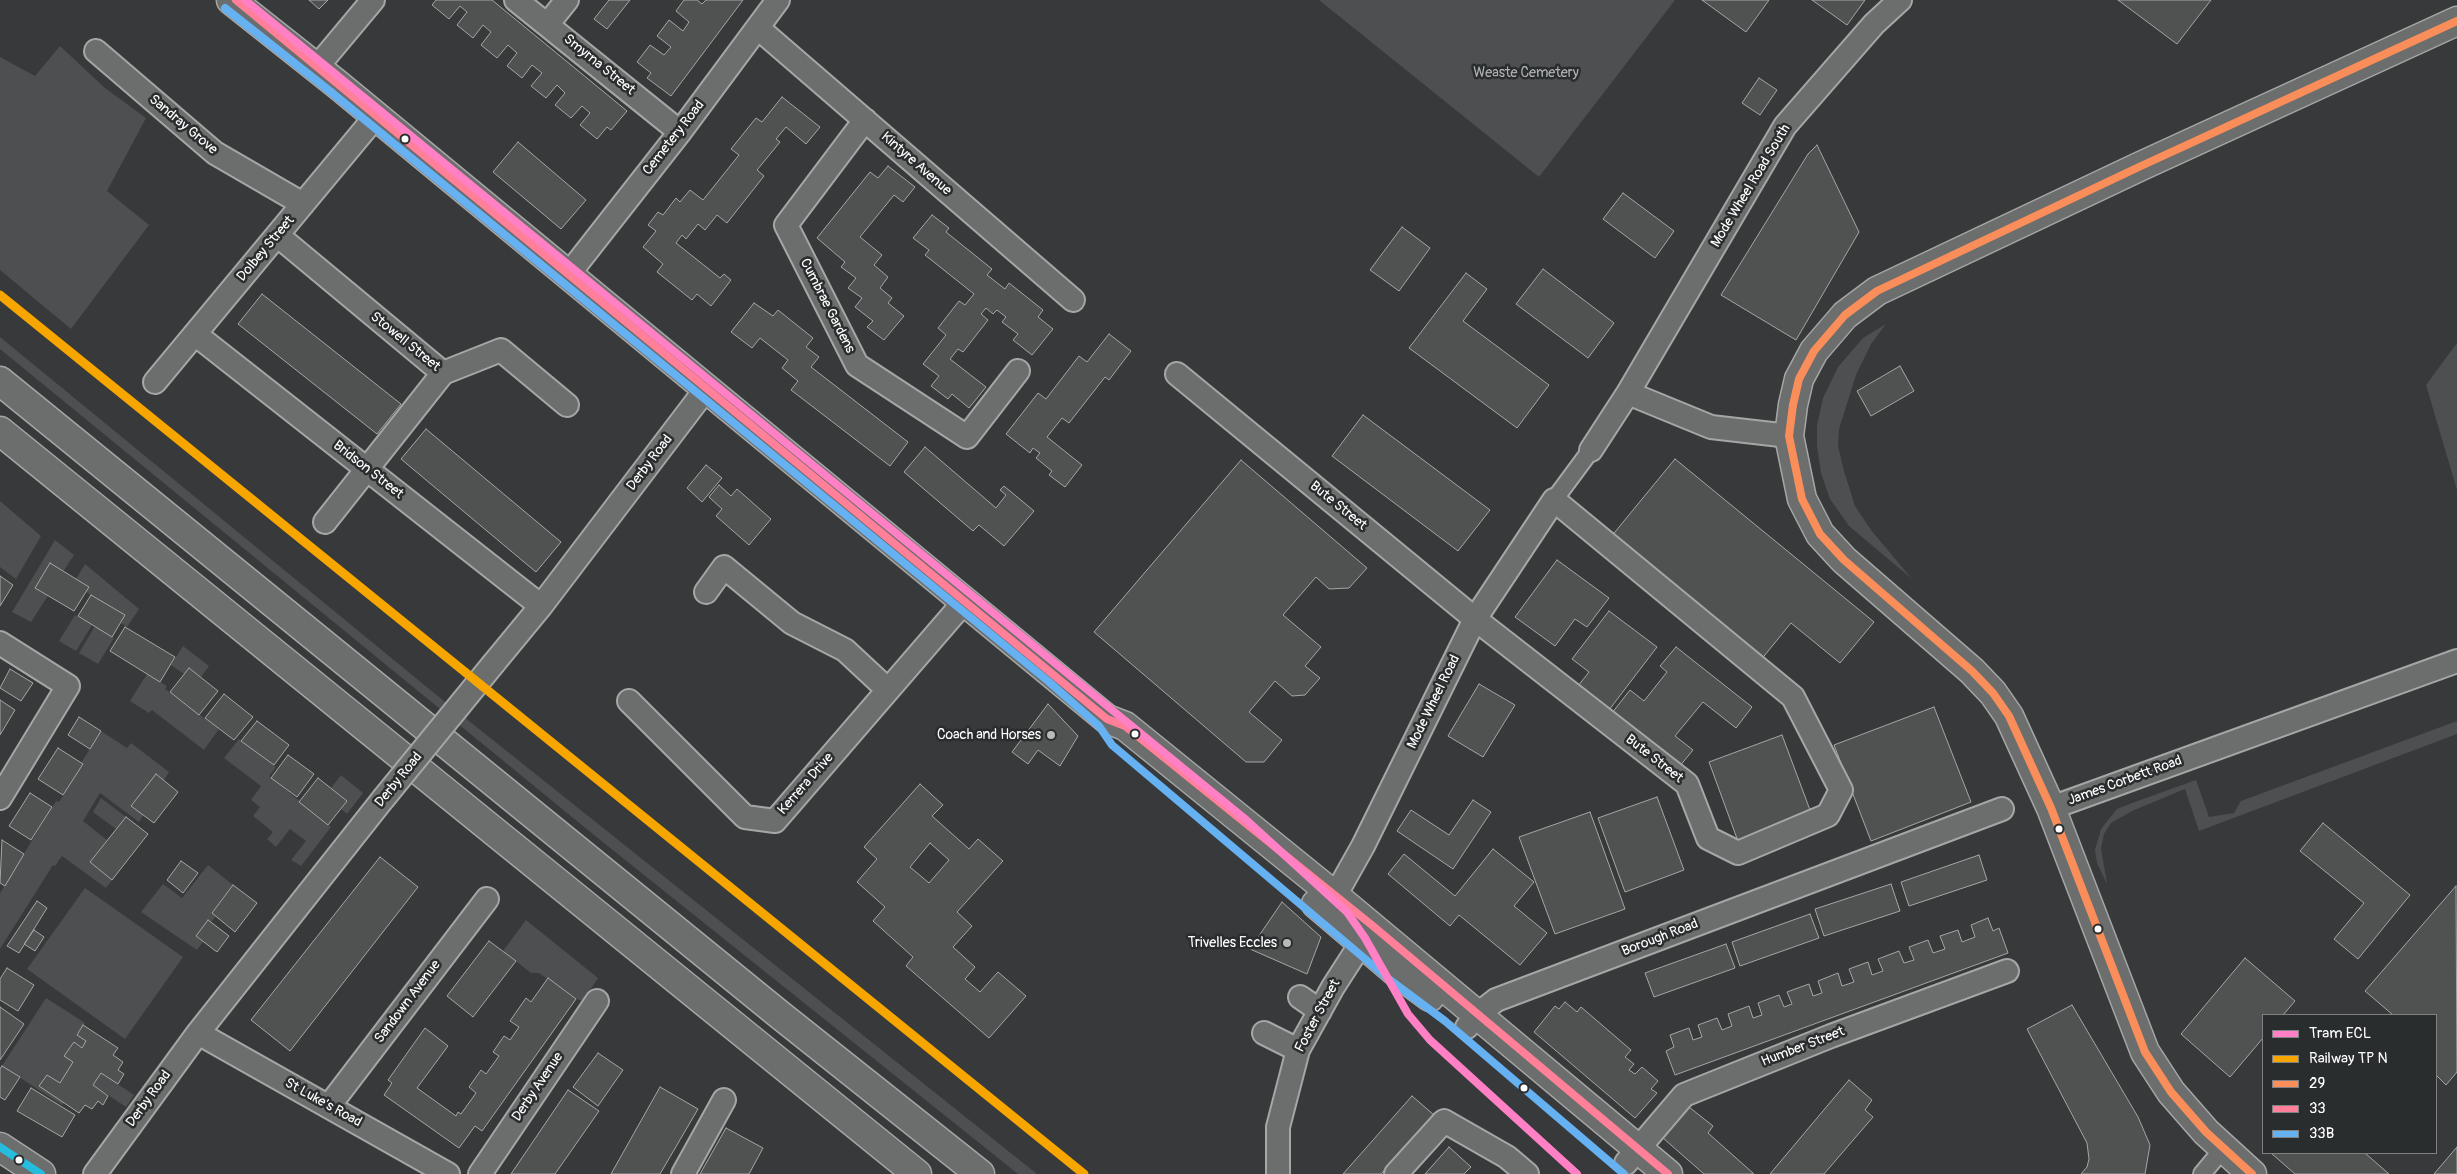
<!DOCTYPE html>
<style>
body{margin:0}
#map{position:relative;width:2457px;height:1174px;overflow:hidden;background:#38393a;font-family:Pangolin,sans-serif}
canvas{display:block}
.legend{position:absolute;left:2262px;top:1014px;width:175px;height:140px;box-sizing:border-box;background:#2a2d2e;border:1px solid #7f8182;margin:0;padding:6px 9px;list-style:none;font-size:15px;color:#fff}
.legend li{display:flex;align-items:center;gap:10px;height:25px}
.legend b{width:25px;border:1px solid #7f8182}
</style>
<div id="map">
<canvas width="2457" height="1174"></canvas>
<ul class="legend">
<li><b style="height:6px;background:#ff80c5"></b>Tram ECL</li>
<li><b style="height:6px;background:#f7a600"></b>Railway TP N</li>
<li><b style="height:6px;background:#fa8e5a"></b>29</li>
<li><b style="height:6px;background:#ff8098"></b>33</li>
<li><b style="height:6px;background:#66b1f2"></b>33B</li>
</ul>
</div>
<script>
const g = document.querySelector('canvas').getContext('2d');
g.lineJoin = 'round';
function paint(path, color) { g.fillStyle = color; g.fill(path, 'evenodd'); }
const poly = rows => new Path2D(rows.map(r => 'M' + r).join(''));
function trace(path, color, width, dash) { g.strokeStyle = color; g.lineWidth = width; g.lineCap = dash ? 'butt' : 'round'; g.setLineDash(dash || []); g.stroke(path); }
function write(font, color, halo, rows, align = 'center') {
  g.font = font + ' Pangolin,sans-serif'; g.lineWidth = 5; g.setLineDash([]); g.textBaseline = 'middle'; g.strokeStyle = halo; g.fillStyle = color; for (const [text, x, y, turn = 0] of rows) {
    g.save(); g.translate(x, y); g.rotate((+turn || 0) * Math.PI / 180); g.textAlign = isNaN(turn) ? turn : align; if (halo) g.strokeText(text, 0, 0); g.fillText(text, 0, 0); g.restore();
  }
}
paint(poly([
 [1319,0,1675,0,1539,177],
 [60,46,105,88,146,118,107,191,149,225,71,329,0,270,0,57,35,76],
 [1886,324,1871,344,1856,375,1839,429,1838,446,1844,471,1855,506,1871,530,1912,579,1849,526,1830,499,1821,473,1817,446,1817,425,1823,398,1838,367,1863,338],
 [0,337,439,697,1037,1174,1018,1174,594,835,0,349],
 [2457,343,2457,490,2426,385],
 [0,501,41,536,16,579,0,567],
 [55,540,74,555,31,622,12,612],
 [85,564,139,609,127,627,121,623,125,615,86,592,76,579],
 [75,615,92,625,76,651,59,641],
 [95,626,114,638,98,664,79,653],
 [183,646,209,666,201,677,189,668,184,674,171,665],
 [147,674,167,686,165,689,219,729,204,750,152,710,149,713,130,701],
 [2457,721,2457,734,2199,831,2185,789,2132,811,2111,823,2104,834,2101,848,2107,884,2097,863,2095,850,2101,829,2117,809,2132,803,2196,780,2209,817,2234,813,2241,801],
 [101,731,127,748,131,743,169,772,139,822,100,793,83,821,107,840,90,862,112,880,106,888,62,856,55,866,53,865,0,949,0,893,56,801,59,802,83,764,81,763],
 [239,739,276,767,269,776,331,827,301,866,291,860,306,841,290,829,276,847,267,839,273,832,253,816,260,807,251,800,261,786,224,758],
 [341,775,363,793,347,814,341,809,347,801,331,788],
 [101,798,126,817,116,829,93,812],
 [208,865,233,885,212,913,216,916,211,922,208,920,196,936,203,942,197,950,141,912,163,884,182,898],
 [85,888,183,957,125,1039,27,969],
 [526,920,598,978,583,1001,576,999,539,973,531,973,503,951],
 [46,998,85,1023,77,1034,86,1041,82,1048,74,1043,73,1062,60,1083,47,1075,40,1086,64,1103,62,1105,2,1066],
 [101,1073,134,1095,126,1107,93,1085]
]), '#4d4f50');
const building = poly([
 [309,0,328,0,319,9,309,0],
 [436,0,492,0,627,111,611,130,607,127,597,139,580,125,590,113,582,106,571,118,555,105,565,93,557,85,546,98,531,86,542,73,532,65,522,78,507,66,517,53,508,45,497,58,481,45,491,32,483,25,473,38,457,25,467,12,460,6,449,19,432,5,436,0],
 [609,0,630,0,607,29,594,19,609,0],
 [684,0,697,0,702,4,706,0,743,0,671,96,647,78,651,73,637,62,650,45,664,55,671,47,657,36,669,20,683,31,689,22,676,11,684,0],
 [1702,0,1769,0,1746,32,1702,0],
 [1812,0,1865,0,1847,25,1812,0],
 [2118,0,2211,0,2177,44,2118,0],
 [1759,78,1777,90,1760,115,1742,103,1759,78],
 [782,97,820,127,806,144,786,127,776,139,780,142,757,170,764,176,727,223,717,215,705,230,698,224,686,239,682,235,676,243,720,278,724,274,731,280,711,306,697,294,692,300,657,272,663,264,643,247,656,231,648,225,658,212,663,215,676,198,680,202,690,190,703,200,739,155,731,149,756,118,762,122,782,97],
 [518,142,586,200,561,229,493,172,518,142],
 [1817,145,1859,232,1796,340,1721,295,1808,154,1817,145],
 [888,166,915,187,903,202,894,195,860,237,882,255,874,265,888,277,880,288,892,298,888,303,904,316,884,340,867,327,873,321,855,307,862,298,848,288,856,278,841,267,845,262,817,238,870,172,878,178,888,166],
 [1623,193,1674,231,1655,258,1603,219,1623,193],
 [932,215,949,228,946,232,992,269,987,275,1005,289,1009,283,1043,310,1038,317,1053,329,1032,355,1013,340,1018,334,1002,322,1006,317,997,310,993,314,986,308,981,314,988,320,963,352,958,349,950,359,986,387,969,408,952,394,948,399,931,386,939,376,923,364,946,335,938,328,959,301,965,305,974,294,925,255,929,250,913,238,932,215],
 [1402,227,1430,248,1399,291,1370,270,1402,227],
 [1543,269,1614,323,1588,358,1516,304,1543,269],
 [1466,273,1487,289,1463,321,1549,385,1517,428,1409,348,1466,273],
 [262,294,401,404,377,434,238,324,262,294],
 [754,303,773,316,778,310,813,338,806,347,819,357,811,367,908,442,890,466,791,390,798,381,782,368,788,360,760,338,752,348,731,332,754,303],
 [1109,334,1131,351,1109,380,1105,377,1069,423,1062,418,1047,437,1082,465,1065,487,1049,475,1052,471,1036,458,1040,453,1033,448,1030,453,1006,434,1038,393,1046,399,1079,356,1087,362,1109,334],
 [1900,366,1914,391,1871,416,1857,391,1900,366],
 [1363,415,1490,510,1458,551,1332,456,1363,415],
 [426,429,561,542,536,572,401,459,426,429],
 [925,447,996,508,1006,495,1000,490,1004,486,1034,511,1004,546,979,525,973,531,904,472,925,447],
 [1675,459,1874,622,1840,663,1791,623,1760,661,1610,538,1675,459],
 [1241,460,1367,568,1349,588,1329,589,1316,577,1283,615,1321,647,1305,666,1320,678,1305,695,1292,696,1275,681,1249,712,1282,740,1264,762,1246,762,1094,632,1241,460],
 [706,465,722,478,702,502,687,488,706,465],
 [719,485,731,496,737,489,771,519,749,545,716,516,722,509,709,497,719,485],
 [1557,560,1609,598,1587,627,1575,619,1555,646,1515,617,1557,560],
 [50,563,89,587,74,611,35,588,50,563],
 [0,576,13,585,0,606,0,576],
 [91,595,125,615,112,637,78,616,91,595],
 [1609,611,1657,647,1609,710,1578,686,1589,672,1572,659,1609,611],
 [125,627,175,657,160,682,110,651,125,627],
 [1676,647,1752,707,1736,728,1703,702,1675,736,1693,750,1679,767,1612,713,1630,690,1644,701,1667,672,1660,666,1676,647],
 [189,668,218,691,199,715,170,692,189,668],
 [10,669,33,683,21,701,0,688,10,669],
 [1479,684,1515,705,1483,757,1448,736,1479,684],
 [224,694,253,717,234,740,205,718,224,694],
 [0,700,15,710,0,735,0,700],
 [1048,704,1078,736,1060,766,1038,750,1028,764,1012,752,1048,704],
 [1934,707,1971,802,1871,841,1834,745,1934,707],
 [79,717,101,731,90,749,68,735,79,717],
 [257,721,289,745,274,765,241,741,257,721],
 [1782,735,1813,818,1739,844,1709,762,1782,735],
 [58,748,83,764,63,795,38,779,58,748],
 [288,755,314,774,297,797,271,778,288,755],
 [156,774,178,792,154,823,131,806,156,774],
 [318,778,347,801,328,825,299,802,318,778],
 [920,784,943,805,932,816,969,849,978,839,1003,861,957,912,972,926,953,947,975,967,965,979,980,992,998,972,1026,996,989,1038,906,966,913,957,873,921,885,907,857,882,877,859,864,847,920,784],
 [930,843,949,860,929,883,910,867,930,843],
 [30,793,52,807,31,840,9,826,30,793],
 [1657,797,1684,870,1625,892,1598,818,1657,797],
 [1473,800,1491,812,1453,869,1397,831,1411,810,1449,835,1473,800],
 [1590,812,1625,909,1555,934,1519,837,1590,812],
 [126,817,148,834,112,880,90,862,126,817],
 [2323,823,2410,895,2358,959,2334,939,2364,903,2300,851,2323,823],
 [2,840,24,854,5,886,0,883,2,840],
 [1493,849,1534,882,1514,906,1547,933,1520,965,1459,915,1450,926,1388,874,1404,854,1455,896,1493,849],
 [1979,855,1987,880,1909,906,1901,882,1979,855],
 [380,857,418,887,290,1051,251,1020,380,857],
 [181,861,198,873,183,893,167,880,181,861],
 [1891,884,1900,911,1824,936,1815,909,1891,884],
 [233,885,257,903,235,932,212,913,233,885],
 [2456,886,2457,1072,2446,1085,2436,1075,2436,1015,2393,1015,2365,991,2456,886],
 [37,901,47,908,19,953,7,946,37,901],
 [1282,902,1321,937,1307,974,1250,949,1282,902],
 [1810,914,1819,938,1740,966,1732,942,1810,914],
 [1988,918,1993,931,1999,928,2008,953,1675,1075,1666,1051,1674,1047,1670,1035,1689,1028,1693,1040,1702,1037,1698,1025,1717,1018,1722,1030,1732,1026,1728,1014,1749,1006,1753,1018,1762,1015,1758,1003,1779,995,1784,1007,1792,1004,1787,992,1809,984,1813,996,1822,993,1818,981,1838,973,1842,986,1854,982,1849,969,1868,962,1872,975,1883,971,1878,959,1899,951,1904,963,1914,960,1909,947,1928,940,1933,953,1945,949,1940,936,1958,930,1962,942,1975,937,1971,925,1988,918],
 [208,920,229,936,217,952,196,936,208,920],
 [34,930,44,937,35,951,24,944,34,930],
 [489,941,516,961,473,1017,447,996,489,941],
 [1726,944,1735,968,1654,997,1645,973,1726,944],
 [2245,958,2295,1001,2283,1015,2263,1015,2263,1038,2230,1077,2181,1034,2245,958],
 [7,968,34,985,18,1011,0,1000,0,979,7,968],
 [548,978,576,999,482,1131,475,1126,459,1148,384,1095,392,1083,388,1080,425,1028,448,1046,417,1088,456,1116,458,1112,461,1114,476,1093,469,1087,481,1070,486,1074,499,1056,493,1052,504,1036,510,1040,519,1027,510,1021,526,998,531,1002,548,978],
 [1565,1002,1577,1012,1581,1007,1631,1050,1625,1057,1634,1064,1629,1070,1635,1074,1642,1067,1658,1081,1651,1089,1657,1093,1635,1118,1534,1032,1555,1006,1559,1009,1565,1002],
 [2072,1005,2138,1117,2150,1145,2145,1174,2081,1174,2087,1167,2089,1159,2087,1143,2027,1029,2072,1005],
 [0,1007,24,1024,0,1060,0,1007],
 [83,1025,118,1048,113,1055,123,1062,118,1070,124,1074,118,1084,101,1073,93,1085,108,1096,103,1105,98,1101,92,1109,85,1105,79,1113,39,1086,47,1075,60,1083,73,1062,64,1056,74,1042,82,1048,86,1041,77,1035,83,1025],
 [598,1053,623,1070,598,1106,573,1087,598,1053],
 [2,1066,20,1077,5,1100,0,1097,0,1069,2,1066],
 [1849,1080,1872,1100,1865,1110,1873,1117,1824,1174,1770,1174,1849,1080],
 [660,1087,698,1109,660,1174,611,1174,660,1087],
 [31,1088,75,1115,62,1137,17,1111,31,1088],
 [568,1090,599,1111,555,1174,511,1174,568,1090],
 [1412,1096,1434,1115,1381,1174,1343,1174,1412,1096],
 [1689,1107,1713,1126,1708,1133,1754,1174,1704,1174,1663,1138,1689,1107],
 [726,1128,763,1148,749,1174,700,1174,726,1128],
 [1449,1147,1471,1167,1464,1174,1425,1174,1449,1147],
 [2457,1147,2457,1174,2434,1174,2457,1147],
 [2271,1153,2365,1153,2389,1174,2295,1174,2271,1153]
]);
paint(building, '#505151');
trace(building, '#a5a6a6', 1);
const pedestrian = poly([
 [1554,500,1591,450],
 [2202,1174,2223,1149]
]);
const minor = poly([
 [516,0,680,132],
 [547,25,567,0],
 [758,28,1073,300],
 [96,51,215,153,303,204],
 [317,67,373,0],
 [865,120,786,225,857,365,967,437,1018,371],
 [277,235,443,373,501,350,567,405],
 [568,275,680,132,778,0],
 [195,334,541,606],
 [1177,374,1475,619,1687,784,1708,838,1738,853,1828,815,1841,790,1793,697,1554,500,1475,619,1363,846,1327,910],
 [155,382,376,116],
 [1628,393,1711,427,1789,436],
 [1591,450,1628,393,1785,126,1874,24,1900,0],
 [325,522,443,373],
 [706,592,724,567,792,623,845,650,888,690],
 [0,643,68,686,0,798],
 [494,663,541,606,706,389],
 [629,701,745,817,775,821,965,601],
 [2051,808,2457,661],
 [1300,997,1320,1011],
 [1467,1027,1477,1015,1496,1000,2002,809],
 [198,1033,448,1174],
 [1264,1033,1298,1050],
 [329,1106,487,899],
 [1626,1163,1684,1095,1831,1036,2007,971],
 [95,1174,198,1033,383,799],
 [480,1174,597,1001],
 [683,1174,724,1100],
 [1278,1174,1278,1127,1298,1050,1333,987,1371,928],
 [1396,1174,1444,1121,1507,1157,1527,1174]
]);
const tertiary = poly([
 [0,1147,41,1174],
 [2252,1174,2206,1132,2171,1092,2145,1052,2051,808,2009,716,1993,693,1972,671,1844,560,1820,534,1802,499,1789,436,1793,405,1799,379,1814,351,1845,315,1877,291,2141,166,2457,21]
]);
const primary = poly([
 [231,0,337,84,1107,719,1125,726,1335,896,1668,1174],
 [1316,904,1396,972,1430,997]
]);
const motorway = poly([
 [0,381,780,1015,980,1174],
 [0,431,917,1174]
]);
trace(pedestrian, '#a5a6a6', 20);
trace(minor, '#a5a6a6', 26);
trace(tertiary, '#a5a6a6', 31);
trace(primary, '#a5a6a6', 31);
trace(motorway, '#a5a6a6', 31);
trace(pedestrian, '#6c6d6d', 16);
trace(minor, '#6c6d6d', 22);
trace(tertiary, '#6c6d6d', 28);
trace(primary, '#6c6d6d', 28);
trace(motorway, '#6c6d6d', 28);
const minorBridge = poly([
 [383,799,494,663]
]);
trace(minorBridge, '#a5a6a6', 26, []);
trace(minorBridge, '#6c6d6d', 22);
trace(poly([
 [2252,1174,2206,1132,2171,1092,2145,1052,2051,808,2009,716,1993,693,1972,671,1844,560,1820,534,1802,499,1789,436,1793,405,1799,379,1814,351,1845,315,1877,291,2141,166,2457,21]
]), '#fa8e5a', 8);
trace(poly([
 [236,0,1107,719,1125,726,1373,926,1668,1174]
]), '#ff8098', 8);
trace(poly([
 [225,8,331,92,1048,681,1099,726,1112,745,1390,980,1445,1021,1624,1174]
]), '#66b1f2', 8);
trace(poly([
 [0,1147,41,1174]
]), '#26bcdd', 8);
trace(poly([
 [0,295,1084,1174]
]), '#f7a600', 9);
trace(poly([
 [245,0,1244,818,1347,912,1365,938,1408,1014,1430,1040,1577,1174]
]), '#ff80c5', 8);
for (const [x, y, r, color] of [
 [405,139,4.5,"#fff"],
 [1135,734,4.5,"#fff"],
 [1051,735,5,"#b9baba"],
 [2059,829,4.5,"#fff"],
 [2098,929,4.5,"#fff"],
 [1287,943,5,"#b9baba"],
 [1524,1088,4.5,"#fff"],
 [19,1160,4.5,"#fff"]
]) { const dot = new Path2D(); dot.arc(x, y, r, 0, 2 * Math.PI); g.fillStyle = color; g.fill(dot); trace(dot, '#2a2d2e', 2); }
write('14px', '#fff', '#2a2d2e', [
 ["Smyrna Street",599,65,39],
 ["Sandray Grove",183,125,40],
 ["Cemetery Road",674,138,-52],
 ["Kintyre Avenue",916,164,41],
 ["Mode Wheel Road South",1751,186,-59],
 ["Dolbey Street",266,249,-50],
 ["Cumbrae Gardens",827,306,63],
 ["Stowell Street",405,342,39],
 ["Derby Road",650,463,-53],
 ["Bridson Street",368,470,38],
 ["Bute Street",1338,506,39],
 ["Mode Wheel Road",1434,702,-64],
 ["Bute Street",1654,759,38],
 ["Derby Road",399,780,-51],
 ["James Corbett Road",2125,781,-20],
 ["Kerrera Drive",806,784,-49],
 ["Borough Road",1660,938,-21],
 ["Sandown Avenue",408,1002,-53],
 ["Foster Street",1318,1016,-62],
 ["Humber Street",1803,1047,-21],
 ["Derby Avenue",538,1087,-56],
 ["Derby Road",149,1099,-54],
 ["St Luke's Road",323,1103,29]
]);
write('14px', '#b0b2b2', '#2a2d2e', [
 ["Weaste Cemetery",1526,73]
]);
write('14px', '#fff', '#2a2d2e', [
 ["Coach and Horses",1041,735],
 ["Trivelles Eccles",1277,943]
], 'right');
</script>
